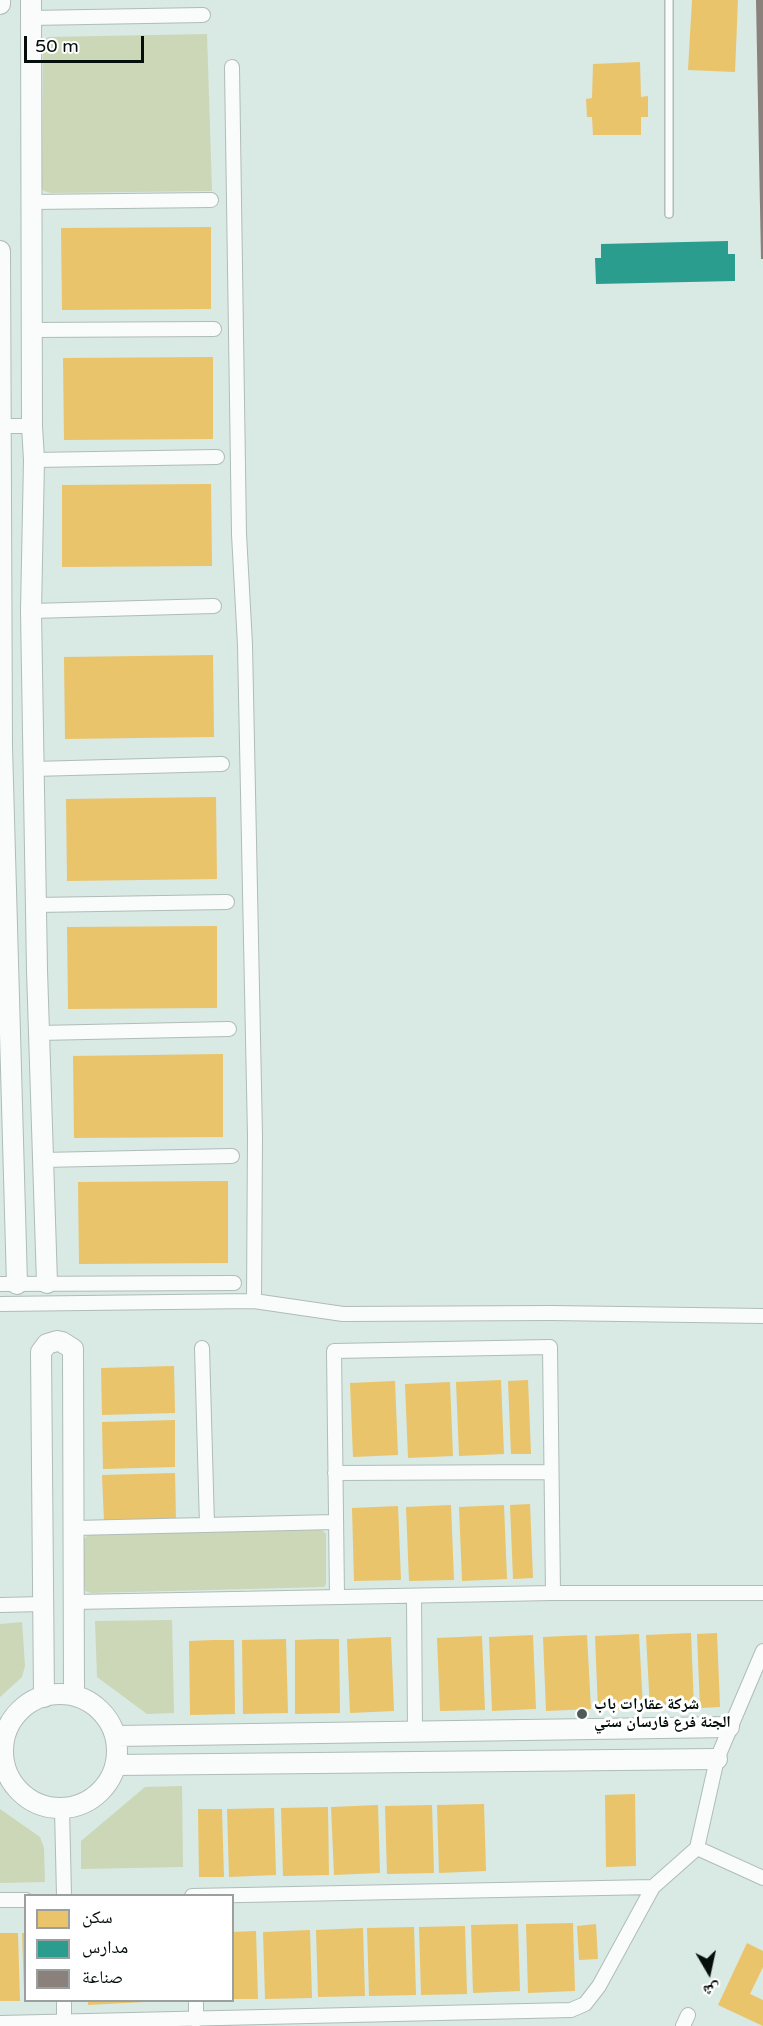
<!DOCTYPE html>
<meta charset="utf-8">
<style>
body{margin:0}
#map{position:relative;width:763px;height:2026px;overflow:hidden;background:#d9e9e4;font-family:"Varela Round","Noto Naskh Arabic",sans-serif}
canvas{display:block}
.legend{position:absolute;left:24px;top:1894px;width:210px;height:108px;box-sizing:border-box;background:#fff;border:2px solid #9b9f9d;margin:0;padding:8px 10px;list-style:none;font-size:18px;color:#040e0a}
.legend li{display:flex;align-items:center;gap:12px;height:30px}
.legend b{width:30px;border:2px solid #9b9f9d}
.north{position:absolute;left:679px;top:1942px;width:60px;height:60px;-webkit-text-stroke:4px #fff;paint-order:stroke;rotate:171deg;font-size:16px;font-weight:700;line-height:24px;text-align:center;color:#040e0a}
.north::after{content:'';display:block;margin:auto;width:21px;height:27px;background:#040e0a;clip-path:polygon(50% 0,100% 100%,50% 72%,0 100%)}
.scale{position:absolute;left:24px;top:36px;width:120px;height:27px;box-sizing:border-box;border:3px solid #040e0a;border-top:0;padding-left:8px;font-size:18px;line-height:21px;white-space:nowrap;color:#040e0a;-webkit-text-stroke:4px #fff;paint-order:stroke}
</style>
<div id="map">
<canvas width="763" height="2026"></canvas>
<ul class="legend">
<li><b style="height:16px;background:#e9c46a"></b>سكن</li>
<li><b style="height:16px;background:#2a9d8f"></b>مدارس</li>
<li><b style="height:16px;background:#8a817c"></b>صناعة</li>
</ul>
<div class="north">ش</div>
<div class="scale">50 m</div>
</div>
<script>
const g = document.querySelector('canvas').getContext('2d');
g.lineJoin = 'round';
function paint(path, color) { g.fillStyle = color; g.fill(path, 'evenodd'); }
const poly = rows => new Path2D(rows.map(r => 'M' + r).join(''));
function trace(path, color, width, dash) { g.strokeStyle = color; g.lineWidth = width; g.lineCap = dash ? 'butt' : 'round'; g.setLineDash(dash || []); g.stroke(path); }
function write(font, color, halo, rows, align = 'center') {
  g.font = font + ' "Varela Round","Noto Naskh Arabic",sans-serif'; g.lineWidth = 6; g.setLineDash([]); g.textBaseline = 'middle'; g.strokeStyle = halo; g.fillStyle = color; for (const [text, x, y, turn = 0] of rows) {
    g.save(); g.translate(x, y); g.rotate((+turn || 0) * Math.PI / 180); g.textAlign = isNaN(turn) ? turn : align; if (halo) g.strokeText(text, 0, 0); g.fillText(text, 0, 0); g.restore();
  }
}
paint(poly([
 [207,34,212,191,51,193,44,191,42,188,43,40,48,37],
 [322,1530,326,1534,326,1584,324,1587,91,1593,85,1591,84,1587,84,1539,88,1535],
 [172,1620,174,1713,147,1714,97,1677,95,1621],
 [22,1622,25,1666,22,1677,0,1697,0,1624],
 [182,1786,183,1867,81,1869,81,1841,145,1787],
 [0,1809,40,1837,44,1848,45,1882,0,1883]
]), '#cbd7b7');
paint(poly([
 [692,0,738,0,735,72,688,70],
 [640,62,641,97,648,96,648,117,641,117,641,135,593,135,592,117,587,117,586,99,592,98,593,64],
 [211,227,211,309,62,310,61,228],
 [213,357,213,439,64,440,63,358],
 [211,484,212,566,62,567,62,485],
 [213,655,214,737,65,739,64,657],
 [216,797,217,879,67,881,66,799],
 [217,926,217,1008,68,1009,67,927],
 [223,1054,223,1137,74,1138,73,1056],
 [228,1181,228,1263,79,1264,78,1182],
 [174,1366,175,1413,102,1415,101,1368],
 [501,1380,504,1454,459,1456,456,1382],
 [528,1380,531,1454,511,1454,508,1381],
 [395,1381,398,1455,353,1457,350,1383],
 [450,1382,453,1456,408,1458,405,1384],
 [175,1420,175,1467,103,1469,102,1422],
 [175,1473,176,1520,104,1522,102,1475],
 [530,1504,533,1578,513,1579,510,1505],
 [451,1505,454,1580,409,1581,406,1507],
 [504,1505,507,1579,462,1581,459,1507],
 [398,1506,401,1580,354,1581,352,1508],
 [691,1633,694,1707,650,1709,646,1635],
 [717,1633,720,1707,700,1708,697,1634],
 [639,1634,643,1708,598,1710,595,1636],
 [533,1635,536,1709,492,1711,489,1637],
 [587,1635,591,1709,546,1711,543,1637],
 [482,1636,485,1710,440,1711,437,1638],
 [391,1637,394,1711,350,1713,347,1639],
 [286,1639,288,1713,243,1714,242,1640],
 [320,1639,339,1639,340,1713,295,1714,295,1640],
 [214,1640,234,1640,235,1714,190,1715,189,1641],
 [635,1794,636,1866,606,1867,605,1795],
 [484,1804,486,1871,439,1873,437,1805],
 [378,1805,380,1873,334,1875,331,1807],
 [432,1805,434,1873,387,1874,385,1806],
 [328,1807,329,1875,283,1876,281,1808],
 [274,1808,276,1875,229,1877,227,1809],
 [198,1809,222,1809,224,1877,199,1877],
 [573,1923,575,1991,528,1993,526,1924],
 [518,1924,520,1991,473,1993,471,1925],
 [596,1924,598,1959,579,1960,577,1926],
 [465,1926,467,1994,421,1995,419,1927],
 [414,1927,416,1995,369,1996,367,1928],
 [363,1928,365,1996,318,1997,316,1930],
 [310,1930,312,1998,265,1999,263,1932],
 [256,1931,258,1999,232,1999,232,1932],
 [0,1933,18,1933,20,2001,0,2001],
 [22,1933,26,1933,26,1992,24,1992],
 [747,1943,763,1951,763,1967,750,1994,763,2000,763,2026,718,2005],
 [88,2001,145,2001,145,2002,88,2005]
]), '#e9c46a');
paint(poly([
 [728,241,728,254,735,254,735,281,596,284,595,258,601,258,601,244]
]), '#2a9d8f');
paint(poly([
 [756,0,763,0,763,259,761,259]
]), '#8a817c');
const lane = poly([
 [669,0,669,214]
]);
const street = poly([
 [30,18,203,15],
 [232,67,239,534,245,645,255,1136,254,1301],
 [31,202,211,200],
 [32,330,214,329],
 [0,426,32,426],
 [34,460,217,457],
 [31,611,214,606],
 [33,769,222,764],
 [35,905,227,902],
 [39,1033,229,1029],
 [42,1160,232,1156],
 [0,1284,234,1283],
 [0,1304,254,1301,343,1314,551,1313,763,1316],
 [202,1348,207,1525],
 [335,1473,551,1472],
 [74,1528,335,1522],
 [414,1596,415,1733],
 [337,1597,334,1351,550,1347,553,1593],
 [74,1602,553,1593,763,1593],
 [0,1605,43,1604],
 [62,1808,64,1896],
 [697,1848,763,1878],
 [192,1896,653,1887],
 [0,1900,26,1900],
 [64,2000,64,2026],
 [196,2000,196,2020],
 [0,2023,571,2010,585,2004,599,1986,653,1887,697,1848,717,1759,763,1651],
 [683,2026,688,2015]
]);
const secondary = poly([
 [31,0,32,426,34,460,31,611,37,970,47,1283],
 [0,4,0,0],
 [0,251,2,747,17,1284],
 '3 1751a57 57 0 1 1 114 0a57 57 0 1 1-114 0Z',
 [44,1697,41,1352,47,1344,57,1341,62,1342,73,1349,74,1694],
 [116,1736,729,1727],
 [116,1765,717,1759]
]);
trace(lane, '#afbcb8', 10);
trace(street, '#afbcb8', 16);
trace(secondary, '#afbcb8', 22);
trace(lane, '#f9fcfb', 7);
trace(street, '#f9fcfb', 14);
trace(secondary, '#f9fcfb', 20);
for (const [x, y, r, color] of [
 [582,1714,6,"#4f5b56"]
]) { const dot = new Path2D(); dot.arc(x, y, r, 0, 2 * Math.PI); g.fillStyle = color; g.fill(dot); trace(dot, '#fff', 2); }
write('bold 16px', '#040e0a', '#fff', [
 ["شرکة عقارات باب",594,1705],
 ["الجنة فرع فارسان ستي",594,1723]
], 'left');
</script>
